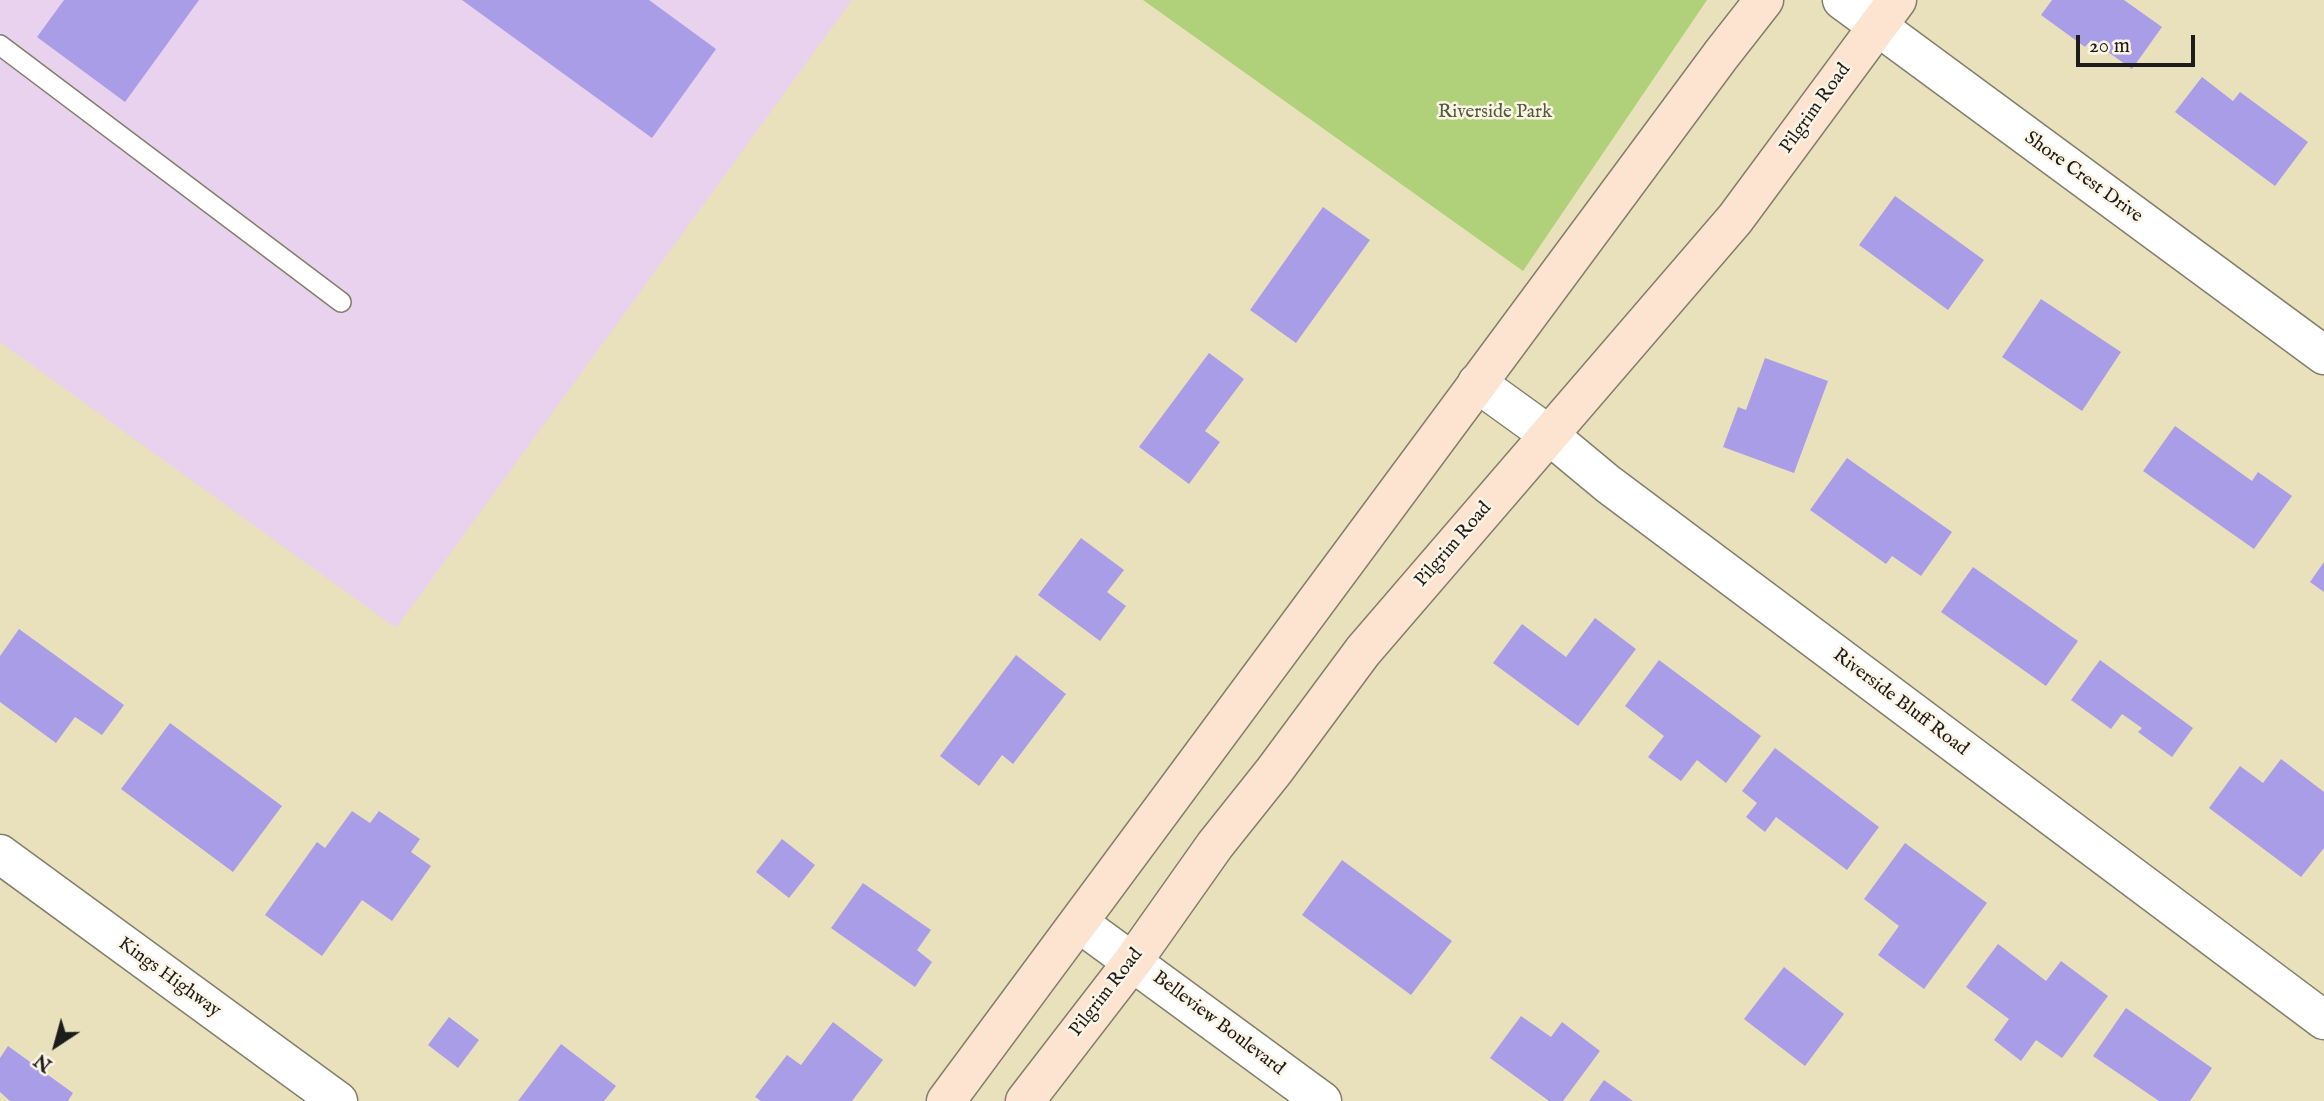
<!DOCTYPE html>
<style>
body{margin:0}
#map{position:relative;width:2324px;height:1101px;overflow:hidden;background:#e8e1bc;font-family:"IM FELL English",serif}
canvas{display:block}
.north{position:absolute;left:21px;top:1010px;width:70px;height:70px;-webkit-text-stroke:5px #fcf5e5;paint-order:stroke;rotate:216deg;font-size:19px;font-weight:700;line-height:28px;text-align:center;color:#1c1c1c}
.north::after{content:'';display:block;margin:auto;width:24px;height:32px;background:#1c1c1c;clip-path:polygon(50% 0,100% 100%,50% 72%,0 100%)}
.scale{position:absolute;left:2076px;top:35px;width:119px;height:32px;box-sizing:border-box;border:4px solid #1c1c1c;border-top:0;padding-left:9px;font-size:21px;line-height:24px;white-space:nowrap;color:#1c1c1c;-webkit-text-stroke:5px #fcf5e5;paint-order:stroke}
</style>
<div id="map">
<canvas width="2324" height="1101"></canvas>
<div class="north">N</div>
<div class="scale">20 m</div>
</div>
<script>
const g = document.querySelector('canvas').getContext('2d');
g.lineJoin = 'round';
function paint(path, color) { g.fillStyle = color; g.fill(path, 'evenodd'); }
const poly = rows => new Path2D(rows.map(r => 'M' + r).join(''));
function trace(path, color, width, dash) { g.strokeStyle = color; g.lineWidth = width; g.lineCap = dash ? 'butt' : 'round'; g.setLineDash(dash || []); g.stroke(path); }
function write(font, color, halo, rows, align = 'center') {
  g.font = font + ' "IM FELL English",serif'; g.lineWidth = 5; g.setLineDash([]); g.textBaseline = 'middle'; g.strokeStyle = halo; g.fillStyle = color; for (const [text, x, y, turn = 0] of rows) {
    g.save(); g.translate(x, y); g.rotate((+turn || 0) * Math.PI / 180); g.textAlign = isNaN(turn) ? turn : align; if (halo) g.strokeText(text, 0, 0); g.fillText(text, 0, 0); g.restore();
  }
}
paint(poly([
 [0,0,852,0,396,628,0,342]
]), '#e8d2ee');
paint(poly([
 [1143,0,1707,0,1523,271]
]), '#b0d179');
paint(poly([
 [64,0,199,0,125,102,37,37],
 [462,0,649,0,716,49,652,138],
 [2052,0,2124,0,2162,27,2132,69,2091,40,2085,47,2041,15],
 [2202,77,2233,101,2240,92,2308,142,2275,186,2175,112],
 [1895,196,1984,260,1948,310,1859,245],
 [1323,207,1370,240,1296,343,1250,310],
 [2041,299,2121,352,2082,411,2002,357],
 [1209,353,1244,379,1205,431,1220,442,1189,484,1139,447],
 [1765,358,1828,381,1794,473,1723,447,1738,407,1746,410],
 [2175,426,2252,481,2258,472,2292,496,2254,549,2143,471],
 [1847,458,1952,532,1921,576,1892,556,1886,564,1810,510],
 [1081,538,1124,570,1107,592,1126,606,1100,641,1038,595],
 [2324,562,2324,592,2310,582],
 [1973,567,2078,641,2046,686,1941,612],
 [1595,618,1636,649,1578,726,1493,663,1522,624,1566,657],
 [19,629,124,705,102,735,75,717,56,743,0,702,0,656],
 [1016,655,1066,694,1013,764,1002,755,979,786,940,756],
 [1659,660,1761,736,1726,783,1697,760,1681,781,1648,757,1664,736,1625,706],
 [2100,660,2193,728,2172,757,2138,732,2142,728,2122,714,2111,729,2071,700],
 [170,723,282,806,233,872,121,789],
 [1775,748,1879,827,1847,870,1776,817,1765,832,1746,817,1757,803,1742,791],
 [2281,759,2324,792,2324,848,2301,877,2209,808,2240,766,2263,783],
 [352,811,370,823,379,811,420,839,411,852,431,866,392,921,362,900,322,956,265,915,317,842,325,848],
 [782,839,815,865,789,898,756,872],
 [1905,843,1987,903,1924,989,1878,955,1899,926,1864,899],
 [1342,860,1452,941,1411,995,1302,915],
 [863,883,931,930,917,950,932,962,915,987,831,928],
 [1998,944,2046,981,2061,961,2108,996,2062,1058,2036,1040,2021,1061,1994,1040,2009,1019,1966,987],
 [1784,967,1844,1014,1805,1066,1744,1019],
 [2126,1008,2212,1068,2190,1101,2159,1101,2093,1056],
 [1521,1016,1551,1037,1562,1022,1600,1051,1563,1101,1549,1101,1490,1058],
 [449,1017,479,1040,458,1068,428,1045],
 [833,1022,883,1060,852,1101,761,1101,755,1097,787,1055,801,1065],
 [561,1044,616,1086,604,1101,518,1101],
 [8,1046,73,1093,68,1101,10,1101,0,1092,0,1058],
 [1604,1080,1633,1101,1589,1101]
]), '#aa9de7');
const lane = poly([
 [0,45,341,302]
]);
const street = poly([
 [1842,0,2324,355],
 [1477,383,1549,435,1608,484,2324,1020],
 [0,854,338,1101],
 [1079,923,1322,1101]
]);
const secondary = poly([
 [946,1101,1721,55,1764,0],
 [1025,1101,1133,961,1215,845,1274,771,1363,651,1735,219,1897,0]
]);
trace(lane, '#827e6c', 22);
trace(street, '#827e6c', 41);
trace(secondary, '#827e6c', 41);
trace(lane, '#fff', 19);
trace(street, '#fff', 38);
trace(secondary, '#fde4d1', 38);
write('19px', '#1c1c1c', '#fcf5e5', [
 ["Pilgrim Road",1816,109,-54],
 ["Shore Crest Drive",2083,178,36],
 ["Pilgrim Road",1454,545,-49],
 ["Riverside Bluff Road",1900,703,37],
 ["Kings Highway",169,978,36],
 ["Pilgrim Road",1107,993,-52],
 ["Belleview Boulevard",1218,1024,37]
]);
write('19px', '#505b3d', '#fcf5e5', [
 ["Riverside Park",1495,113]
]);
</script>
